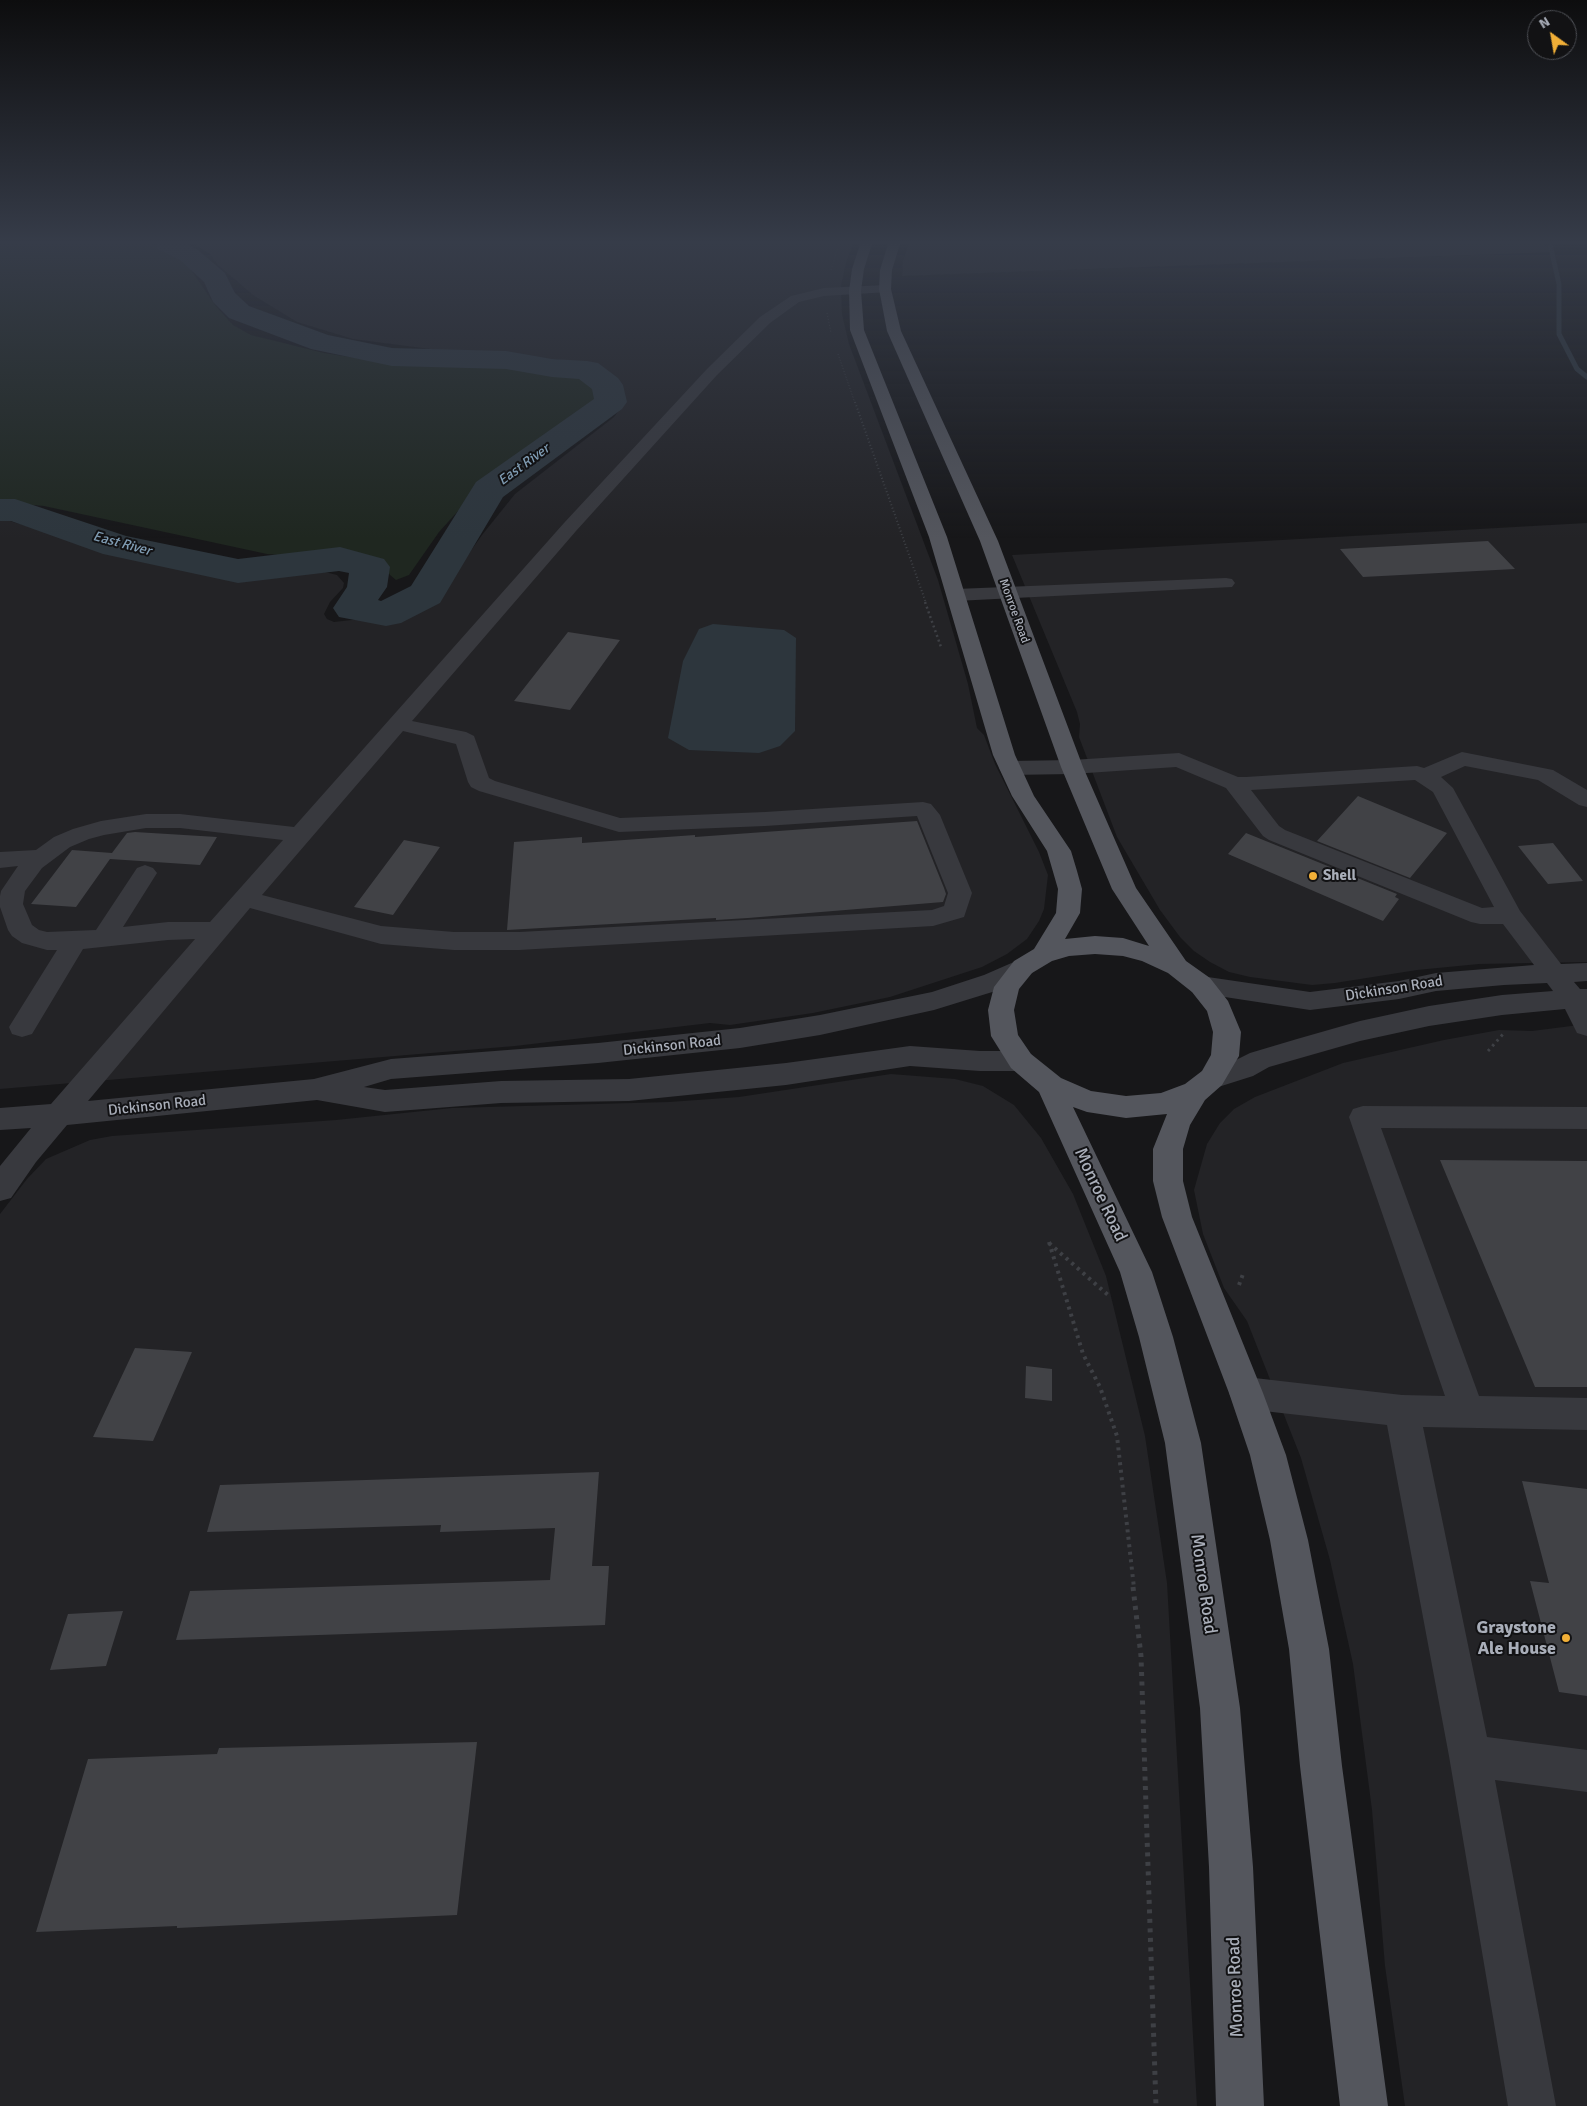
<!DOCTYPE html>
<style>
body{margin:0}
#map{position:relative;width:1587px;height:2106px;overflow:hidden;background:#171719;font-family:Signika,sans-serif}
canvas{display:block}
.north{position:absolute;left:1527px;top:10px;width:50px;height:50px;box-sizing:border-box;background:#121214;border:1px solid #4e5056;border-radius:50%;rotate:328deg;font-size:14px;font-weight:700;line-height:20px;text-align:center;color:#a9aeb9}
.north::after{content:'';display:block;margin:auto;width:18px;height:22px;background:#f1af37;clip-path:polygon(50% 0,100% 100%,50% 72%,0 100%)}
</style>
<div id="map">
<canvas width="1587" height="2106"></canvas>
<div class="north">N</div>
</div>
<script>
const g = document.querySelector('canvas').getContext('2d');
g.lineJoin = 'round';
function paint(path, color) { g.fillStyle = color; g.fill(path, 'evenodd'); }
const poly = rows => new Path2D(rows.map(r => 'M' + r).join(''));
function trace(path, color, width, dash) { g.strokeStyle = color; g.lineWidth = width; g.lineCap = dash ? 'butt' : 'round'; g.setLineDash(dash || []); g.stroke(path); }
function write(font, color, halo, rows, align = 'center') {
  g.font = font + ' Signika,sans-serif'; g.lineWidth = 4; g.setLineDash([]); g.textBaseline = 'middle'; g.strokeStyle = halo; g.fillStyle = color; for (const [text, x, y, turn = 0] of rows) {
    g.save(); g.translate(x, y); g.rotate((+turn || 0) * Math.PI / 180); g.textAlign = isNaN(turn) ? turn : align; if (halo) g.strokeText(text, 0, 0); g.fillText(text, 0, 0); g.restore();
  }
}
paint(poly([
 [194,244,853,244,846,263,841,286,842,314,849,344,938,580,968,684,977,728,984,735,995,764,1039,852,1048,875,1044,909,1039,921,1027,939,1007,954,982,967,890,997,813,1013,730,1025,710,1023,515,1046,0,1089,0,518,120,554,216,572,260,576,325,572,337,575,344,583,343,588,330,602,324,614,327,619,334,622,369,618,408,607,439,590,451,579,482,535,515,494,614,417,622,406,621,390,614,381,599,369,589,364,561,360,445,351,353,339,297,322,253,295,218,265,210,254],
 [909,244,1543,244,1554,252,902,276,903,260],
 [1587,523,1587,962,1479,964,1417,970,1335,983,1312,985,1250,977,1229,972,1210,962,1194,951,1180,937,1160,910,1117,837,1079,737,1080,724,1077,712,1012,555],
 [1587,1024,1587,2106,1405,2106,1385,1966,1372,1810,1353,1664,1330,1560,1301,1458,1247,1321,1224,1288,1203,1234,1194,1190,1207,1144,1220,1123,1234,1109,1255,1097,1343,1063,1444,1040,1499,1030,1532,1031],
 [891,1074,955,1079,983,1086,1014,1105,1041,1138,1073,1194,1106,1276,1145,1436,1167,1583,1197,2106,0,2106,0,1214,27,1179,46,1159,90,1140,112,1136,336,1120,452,1108,669,1102,739,1097]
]), '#232326');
paint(poly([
 [0,244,152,244,173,254,187,264,215,305,233,325,251,335,324,353,369,360,565,372,582,376,596,387,597,398,589,408,478,489,439,532,409,575,396,580,390,575,382,562,365,556,348,554,303,557,267,554,44,506,0,502]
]), '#1f2720');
paint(poly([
 [713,624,784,630,796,638,795,731,780,746,759,753,689,750,668,738,683,661,699,629]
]), '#2d363d');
trace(poly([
 [1550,244,1559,284,1559,334,1577,369,1587,377]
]), '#2d363d', 5);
paint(poly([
 [155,244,187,244,198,250,225,273,235,293,249,306,328,335,392,348,506,351,552,359,587,361,598,363,618,378,623,385,627,402,622,409,503,497,440,603,401,623,386,626,339,617,333,608,347,587,349,573,339,571,238,583,103,554,11,521,0,521,0,499,15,499,126,536,238,559,340,547,384,559,390,567,387,587,378,600,381,601,411,586,476,482,594,399,592,389,579,379,552,377,506,369,392,366,311,349,229,318,213,302,204,282,180,260,158,249,155,244]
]), '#2d363d');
paint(poly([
 [1488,541,1515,569,1363,577,1340,549],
 [568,632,620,640,570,710,514,701],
 [1358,796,1447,833,1410,878,1317,841],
 [917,821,944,888,946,894,943,902,748,918,716,920,716,918,507,930,514,842,582,837,582,843,695,835,695,837],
 [135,832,217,837,200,865,110,859,76,907,31,904,72,850,112,853,127,833],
 [1246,833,1397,894,1395,897,1399,899,1383,921,1228,854],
 [404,840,440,847,393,915,354,907],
 [1553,843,1583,881,1548,884,1518,846],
 [1440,1160,1587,1161,1587,1387,1535,1387],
 [135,1348,192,1352,153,1441,93,1437],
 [1026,1366,1052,1369,1052,1401,1025,1398],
 [599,1472,592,1566,609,1566,605,1625,176,1640,190,1591,550,1580,555,1528,440,1532,441,1525,207,1532,220,1485],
 [1522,1481,1587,1489,1587,1696,1559,1692,1530,1581,1549,1583],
 [123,1611,106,1666,50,1670,68,1614],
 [477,1742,457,1915,177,1928,177,1926,36,1932,88,1759,217,1754,219,1748]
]), '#414246');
trace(poly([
 [831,270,839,244],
 [827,313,831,333],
 [838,354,855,403]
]), '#3e4045', 1, [1, 2]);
trace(poly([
 [855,402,926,603]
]), '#3e4045', 2, [1, 2.5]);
trace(poly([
 [925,602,941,647]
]), '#3e4045', 2.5, [2, 3]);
trace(poly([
 [1488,1051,1504,1033]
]), '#3e4045', 3, [2.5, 4]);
trace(poly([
 [1049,1242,1083,1354,1100,1387,1117,1436,1134,1588],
 [1049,1243,1108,1295],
 [1239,1285,1243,1274]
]), '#3e4045', 4, [3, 4.5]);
trace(poly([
 [1133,1587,1141,1656,1156,2106]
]), '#3e4045', 5, [4, 5.5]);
paint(poly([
 [885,285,889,286,891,289,889,292,824,296,799,302,770,323,717,375,576,531,412,721,466,732,474,736,489,778,495,781,620,818,765,812,923,802,931,804,940,815,972,893,964,917,933,926,519,950,454,950,381,944,250,908,88,1101,314,1079,391,1059,598,1043,740,1028,820,1015,932,992,984,975,1023,958,1032,961,1036,967,1032,973,1002,989,934,1010,820,1035,740,1048,598,1063,391,1079,364,1087,385,1090,501,1081,629,1079,786,1063,910,1046,980,1051,1021,1051,1031,1054,1035,1061,1031,1068,1021,1071,980,1071,910,1066,786,1085,629,1101,501,1103,385,1112,317,1100,67,1125,36,1162,11,1198,0,1201,0,1166,31,1128,0,1130,0,1108,51,1104,195,939,168,940,83,949,32,1034,22,1037,12,1034,9,1027,57,950,47,950,22,943,12,936,8,930,0,907,0,896,1,891,18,866,0,868,0,852,36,850,54,837,73,829,101,821,146,814,180,814,294,827,564,523,707,369,760,317,791,296,824,288,885,285],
 [403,731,456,744,468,782,471,787,479,791,619,832,765,826,917,816,948,893,944,906,932,910,519,932,454,932,381,926,262,895,403,731],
 [146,828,180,828,283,840,210,922,168,922,123,927,157,873,153,868,145,865,137,868,96,930,47,932,39,930,32,925,23,904,25,891,42,868,70,847,89,839,104,835,146,828],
 [1226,578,1232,579,1235,583,1232,587,956,601,949,599,947,595,949,591,956,589,1226,578],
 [1462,752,1553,770,1587,790,1587,807,1579,805,1538,780,1465,766,1441,777,1453,788,1520,911,1561,964,1587,963,1587,981,1574,982,1580,989,1587,989,1587,1036,1577,1033,1565,1009,1502,1015,1429,1026,1360,1041,1269,1067,1253,1076,1212,1089,1202,1085,1198,1078,1202,1071,1234,1061,1250,1053,1297,1039,1360,1021,1429,1006,1502,995,1553,991,1547,983,1504,985,1436,991,1399,999,1310,1010,1192,992,1188,985,1192,978,1201,976,1310,992,1399,981,1436,973,1534,965,1503,924,1480,924,1471,922,1269,840,1263,836,1226,788,1176,767,1072,774,1010,775,1002,773,999,768,1002,763,1010,761,1072,760,1179,753,1238,777,1246,777,1417,766,1424,768,1462,752],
 [1415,780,1433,792,1494,907,1482,908,1285,830,1279,826,1251,790,1415,780],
 [1363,1106,1587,1107,1587,1129,1381,1128,1479,1396,1587,1398,1587,1430,1423,1427,1487,1737,1587,1750,1587,1792,1495,1780,1556,2106,1508,2106,1449,1756,1387,1425,1246,1409,1234,1404,1229,1393,1234,1382,1246,1377,1402,1395,1445,1396,1349,1117,1353,1109,1363,1106]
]), '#38393e');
paint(poly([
 [860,244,872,244,864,269,861,291,864,330,947,537,1015,755,1034,796,1071,851,1077,871,1082,889,1080,913,1065,939,1095,936,1123,938,1149,946,1112,889,1061,767,980,541,887,331,879,289,880,270,888,244,900,244,892,270,891,289,901,331,998,541,1083,767,1136,888,1186,961,1210,978,1228,1001,1241,1032,1239,1056,1222,1085,1205,1100,1190,1125,1183,1149,1183,1181,1192,1217,1263,1393,1286,1455,1308,1540,1329,1649,1342,1766,1388,2106,1340,2106,1300,1766,1289,1649,1270,1540,1250,1455,1229,1393,1162,1217,1153,1181,1153,1149,1167,1114,1126,1118,1087,1112,1073,1107,1152,1272,1173,1337,1201,1443,1240,1708,1253,1867,1264,2106,1216,2106,1209,1867,1200,1708,1165,1443,1139,1337,1120,1272,1039,1092,1011,1068,991,1036,988,1010,994,987,1014,961,1034,949,1056,913,1058,889,1047,851,1012,796,993,755,929,537,850,330,849,291,852,269,860,244],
 [1095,954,1123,956,1142,961,1168,973,1192,992,1207,1011,1213,1032,1211,1055,1202,1071,1185,1084,1161,1093,1126,1096,1091,1091,1061,1078,1031,1054,1018,1035,1014,1010,1019,989,1032,973,1052,961,1069,956,1095,954]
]), '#54565d');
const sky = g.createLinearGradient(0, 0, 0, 539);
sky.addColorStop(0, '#0d0d0e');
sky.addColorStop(0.45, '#363c49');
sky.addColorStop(1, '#363c4900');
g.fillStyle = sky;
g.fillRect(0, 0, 1587, 539);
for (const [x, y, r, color] of [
 [1313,876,5,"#f1af37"],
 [1566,1638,5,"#f1af37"]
]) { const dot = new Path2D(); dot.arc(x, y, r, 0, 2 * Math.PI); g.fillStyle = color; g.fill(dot); trace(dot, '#121214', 2); }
write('12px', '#a9aeb9', '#121214', [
 ["Monroe Road",1014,611,70]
]);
write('italic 14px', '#809db4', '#121214', [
 ["East River",524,465,-36],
 ["East River",122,544,15]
]);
write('bold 15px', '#a9aeb9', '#121214', [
 ["Shell",1323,876]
], 'left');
write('15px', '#a9aeb9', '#121214', [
 ["Dickinson Road",1394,989,-9],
 ["Dickinson Road",672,1046,-6],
 ["Dickinson Road",157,1106,-6]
]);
write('18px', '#a9aeb9', '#121214', [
 ["Monroe Road",1100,1195,65],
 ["Monroe Road",1203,1584,82],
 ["Monroe Road",1236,1987,-92]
]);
write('bold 18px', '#a9aeb9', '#121214', [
 ["Graystone",1556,1628],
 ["Ale House",1556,1649]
], 'right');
</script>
